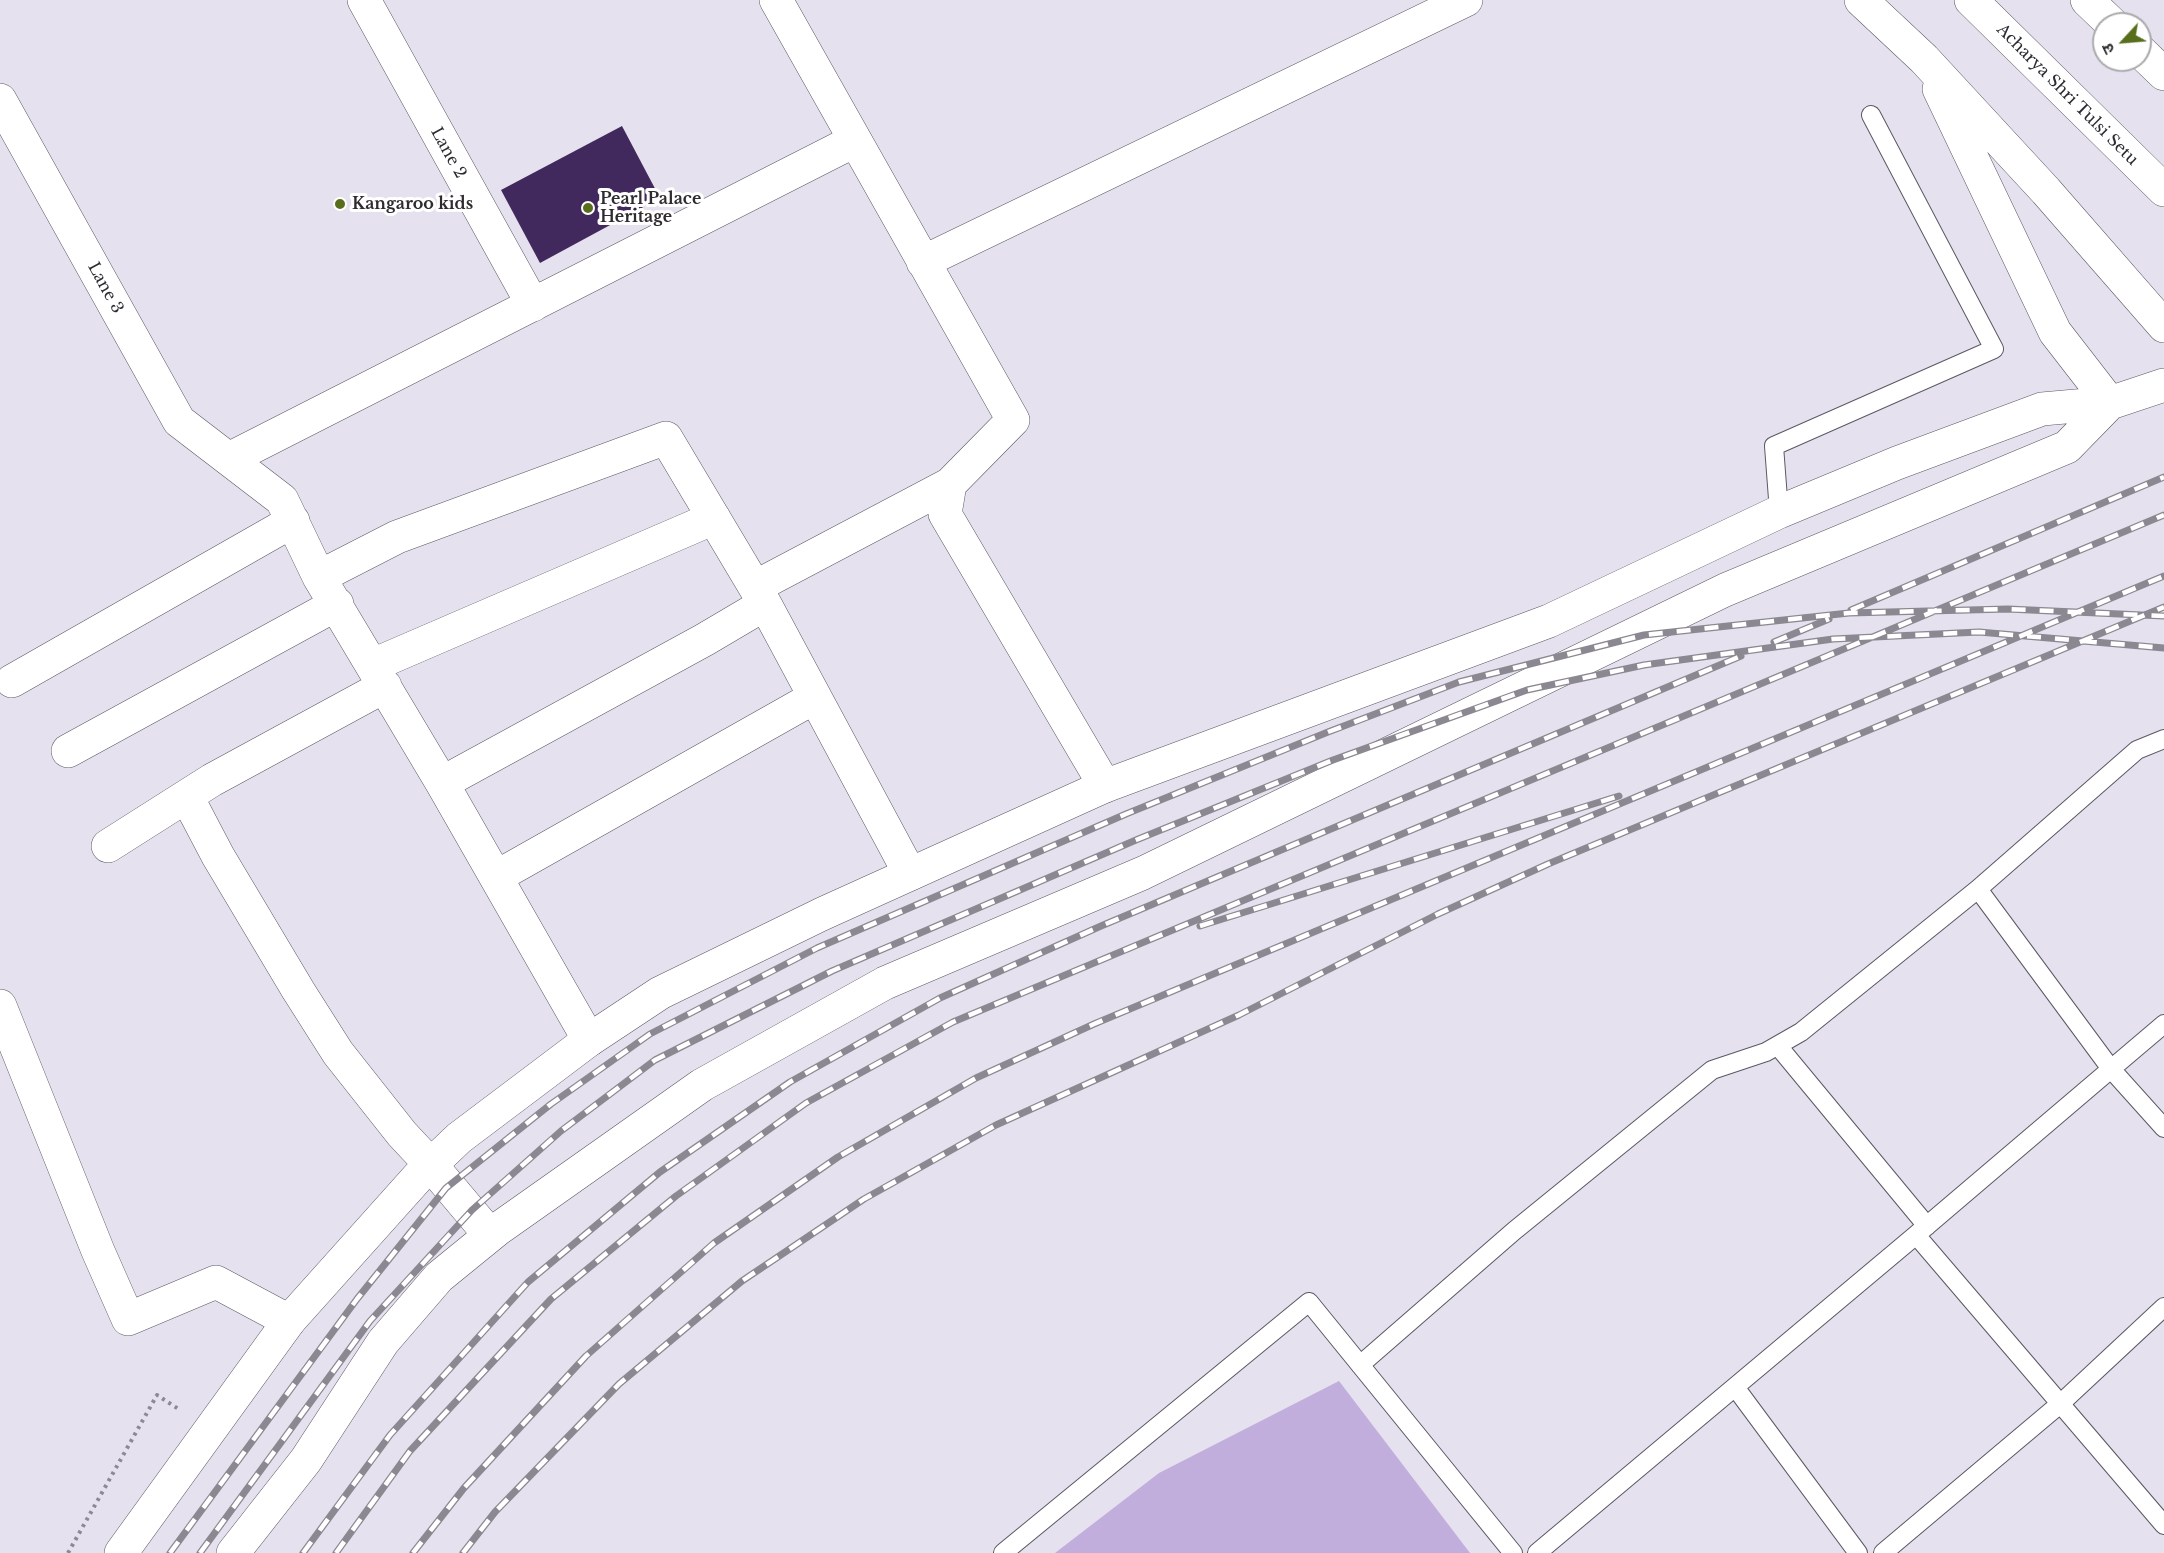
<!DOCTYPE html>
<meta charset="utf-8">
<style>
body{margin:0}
#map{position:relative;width:2164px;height:1553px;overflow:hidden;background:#e6e1ee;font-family:"Libre Baskerville","Noto Sans Devanagari",serif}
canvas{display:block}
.north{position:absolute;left:2092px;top:12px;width:60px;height:60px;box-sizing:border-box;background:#fff;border:2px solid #ababad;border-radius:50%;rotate:244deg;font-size:16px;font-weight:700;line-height:24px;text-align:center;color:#2e2c31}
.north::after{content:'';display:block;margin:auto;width:21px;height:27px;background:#586e1d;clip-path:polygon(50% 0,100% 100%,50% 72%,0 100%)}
</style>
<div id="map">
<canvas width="2164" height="1553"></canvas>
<div class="north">उ</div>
</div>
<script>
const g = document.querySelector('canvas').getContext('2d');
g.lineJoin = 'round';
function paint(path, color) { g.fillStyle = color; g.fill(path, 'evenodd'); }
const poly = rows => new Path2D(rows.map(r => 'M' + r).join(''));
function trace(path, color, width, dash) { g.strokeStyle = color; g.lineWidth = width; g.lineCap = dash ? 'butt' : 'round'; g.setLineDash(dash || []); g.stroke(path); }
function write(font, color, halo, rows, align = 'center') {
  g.font = font + ' "Libre Baskerville",serif'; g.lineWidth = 6; g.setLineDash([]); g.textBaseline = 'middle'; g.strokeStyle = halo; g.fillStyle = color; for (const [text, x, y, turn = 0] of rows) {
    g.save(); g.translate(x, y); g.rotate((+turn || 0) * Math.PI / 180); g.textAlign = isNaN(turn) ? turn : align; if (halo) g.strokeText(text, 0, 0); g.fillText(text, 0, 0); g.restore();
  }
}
paint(poly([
 [1339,1381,1470,1553,1055,1553,1159,1473]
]), '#c1aedc');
paint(poly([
 [622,126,660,198,540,263,501,190]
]), '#41295d');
const lane = poly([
 [1779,512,1774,446,1994,349,1871,115],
 [1978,889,2111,1069,2164,1024],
 [1778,1046,1927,1226],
 [1916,1235,2164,1525],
 [1360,1365,1514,1231,1712,1070,1766,1052,1801,1032,1978,889,2137,750,2164,739],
 [1735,1387,1858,1553],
 [1003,1553,1309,1302,1513,1553],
 [1537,1553,1916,1235,2111,1069,2164,1128],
 [1883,1553,2060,1404,2164,1307]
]);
const street = poly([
 [364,0,533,305],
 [776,0,1013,420,950,484,945,514,1105,786],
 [0,100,179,421,282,500,319,577,442,783,589,1040],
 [923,262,1466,0],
 [229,459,854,141],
 [319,577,397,537,666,438,765,604,910,874],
 [755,587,950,484],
 [373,665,714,518],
 [12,681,293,521],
 [68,751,337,604],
 [442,783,704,640,765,604],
 [187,797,218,856,298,990,338,1053,402,1134,431,1165,490,1235],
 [108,846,212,780,385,686],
 [496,877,815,697],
 [0,1006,98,1251,128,1319,216,1282,289,1321]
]);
const secondary = poly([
 [1861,0,1924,59,2046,191,2164,326],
 [1939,89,2055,332,2110,403],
 [121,1553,289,1321,418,1177,459,1138,589,1040,660,993,822,914,1105,786,1549,621,1779,512,1897,463,2042,409,2110,403,2164,385],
 [233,1553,306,1460,383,1342,439,1277,498,1229,702,1085,885,983,1143,873,1725,590,2067,447,2110,403]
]);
const highway = poly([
 [1971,0,2164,190],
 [2087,0,2112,24],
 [2140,51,2164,74]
]);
trace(lane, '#5c5863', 20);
trace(street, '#5c5863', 34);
trace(secondary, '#5c5863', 34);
trace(highway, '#5c5863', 34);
trace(poly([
 [68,1553,157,1395,180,1410]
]), '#8d8993', 4, [3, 4.5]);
trace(lane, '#fff', 18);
trace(street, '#fff', 33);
trace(secondary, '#fff', 33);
trace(highway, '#fff', 33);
const rail = poly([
 [1851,610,2164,477],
 [1774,642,1829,619],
 [1200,926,1619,796],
 [170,1553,357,1299,446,1188,551,1104,650,1034,817,948,1126,814,1328,732,1459,682,1644,635,1849,613,2008,609,2164,616],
 [200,1553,370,1321,472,1210,561,1131,655,1060,832,971,1136,840,1333,760,1527,690,1644,665,1833,639,1979,632,2164,648],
 [303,1553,390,1435,528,1282,660,1172,790,1082,940,998,1101,926,1741,656],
 [336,1553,410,1451,551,1299,676,1196,806,1103,953,1022,2164,515],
 [413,1553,464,1488,586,1356,714,1243,838,1157,976,1078,1094,1024,2164,576],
 [463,1553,495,1512,619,1384,742,1281,864,1199,996,1125,1239,1015,1438,914,1548,864,2164,607]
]);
trace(rail, '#8c8891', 7);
trace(rail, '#fff', 4.5, [14]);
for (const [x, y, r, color] of [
 [340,204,6,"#586e1d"],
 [588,208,6,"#586e1d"]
]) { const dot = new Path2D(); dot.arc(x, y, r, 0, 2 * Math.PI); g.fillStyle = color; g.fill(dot); trace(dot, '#fff', 2); }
write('16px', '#2e2c31', '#fff', [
 ["Acharya Shri Tulsi Setu",2067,95,45],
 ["Lane 2",448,153,61],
 ["Lane 3",105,288,61]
]);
write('bold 16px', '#2e2c31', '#fff', [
 ["Pearl Palace",600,199],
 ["Heritage",600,217],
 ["Kangaroo kids",352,204]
], 'left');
</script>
